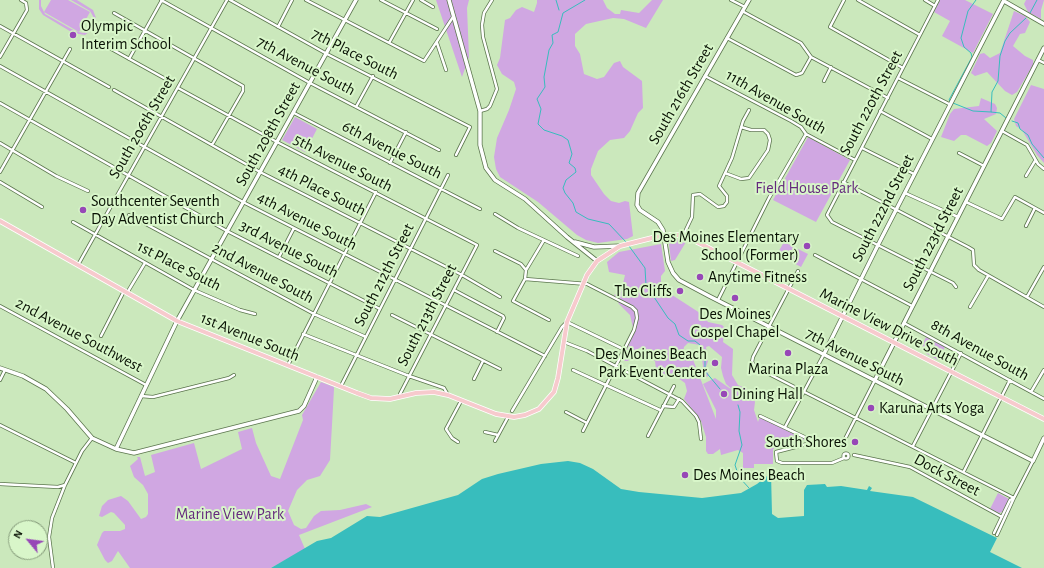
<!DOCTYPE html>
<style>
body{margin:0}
#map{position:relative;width:1044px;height:568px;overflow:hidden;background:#cbe8bc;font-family:"Alegreya Sans",sans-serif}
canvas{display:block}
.north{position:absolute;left:8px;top:520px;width:40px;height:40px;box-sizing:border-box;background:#d8f6c9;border:1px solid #859b7a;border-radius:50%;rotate:299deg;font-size:11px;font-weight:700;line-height:16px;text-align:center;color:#091204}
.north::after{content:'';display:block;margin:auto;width:14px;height:18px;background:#9747b7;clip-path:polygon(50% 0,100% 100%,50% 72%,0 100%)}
</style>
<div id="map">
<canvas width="1044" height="568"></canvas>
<div class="north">N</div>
</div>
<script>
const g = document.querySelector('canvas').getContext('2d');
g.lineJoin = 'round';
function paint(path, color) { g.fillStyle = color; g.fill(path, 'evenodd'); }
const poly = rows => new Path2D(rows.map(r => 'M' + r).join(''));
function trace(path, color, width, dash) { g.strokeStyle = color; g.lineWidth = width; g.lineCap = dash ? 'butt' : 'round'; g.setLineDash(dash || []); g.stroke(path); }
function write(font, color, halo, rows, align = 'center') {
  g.font = font + ' "Alegreya Sans",sans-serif'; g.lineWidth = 4; g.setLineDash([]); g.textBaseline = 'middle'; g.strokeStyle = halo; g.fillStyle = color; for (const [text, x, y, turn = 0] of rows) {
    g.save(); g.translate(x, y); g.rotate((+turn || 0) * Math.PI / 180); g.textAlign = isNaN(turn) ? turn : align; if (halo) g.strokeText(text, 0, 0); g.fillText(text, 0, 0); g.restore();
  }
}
paint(poly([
 [39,0,41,0,41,6,45,14,75,31,83,33,92,27,94,18,90,11,71,0,77,0,93,10,96,18,94,28,85,35,73,33,43,15,39,9],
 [51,0,68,0,90,12,79,32,44,12],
 [436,0,469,0,467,8,469,57,462,77],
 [537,0,603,0,607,8,615,14,620,14,621,10,639,13,652,0,663,0,646,28,624,19,613,18,586,24,575,34,575,46,580,54,584,74,597,79,604,77,614,63,620,61,623,67,642,81,643,108,638,113,630,131,624,138,610,140,598,151,591,169,591,175,604,194,611,201,619,203,625,201,629,202,633,236,627,239,598,243,586,240,577,235,538,202,500,177,496,169,494,157,497,138,509,110,516,89,514,82,502,74,497,65,500,58,505,20,510,18,516,10,522,7,534,12,537,3],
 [940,0,965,0,993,14,973,53,942,36,950,21,934,12],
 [1026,0,1044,0,1041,10,1041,19,1028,12,1024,4],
 [1014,11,1025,16,1030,22,1025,33,1020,34,1013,46,1025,56,1033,60,1033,65,1017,92,1012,95,1005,91,987,72,975,76,971,73,980,54,984,53,990,58,1000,53],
 [1031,85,1044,89,1044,163,1037,155,1022,130,1016,126,1014,119],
 [981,98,995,104,997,108,996,114,984,119,997,131,991,143,987,146,966,135,961,135,954,141,941,137,950,114,954,109,979,106],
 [295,117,317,129,305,152,282,140],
 [808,137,850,160,816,222,773,200],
 [673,238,686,242,675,260,671,261,669,244],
 [784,242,808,254,801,267,777,254],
 [661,244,665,271,661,276,661,283,666,291,703,315,708,322,722,325,725,328,723,342,733,349,732,375,738,385,747,389,752,394,755,402,754,410,758,422,760,416,807,439,773,449,773,464,754,464,754,468,743,468,743,453,738,450,721,455,720,449,713,454,708,454,706,451,706,437,701,421,684,399,687,391,685,383,678,378,668,377,656,369,655,361,647,357,645,347,639,348,628,361,622,361,634,332,630,315,619,304,614,295,621,292,625,275,609,272,607,262,619,252],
 [688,343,700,345,703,366,702,372,706,377,709,376,706,367,708,361,706,347,709,346,722,357,721,368,723,376,726,384,735,392,715,378,703,384,716,410,716,419,692,357,683,353,684,347],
 [926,337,945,347,938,360,925,353,927,349,922,346],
 [321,382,334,387,334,389,330,460,320,476,307,480,297,490,288,511,294,525,301,529,306,528,314,516,321,511,340,510,366,504,372,507,299,535,305,549,271,568,130,568,118,551,112,561,108,563,105,560,97,545,102,533,104,531,120,531,125,529,125,525,114,513,111,512,102,517,99,516,102,506,108,500,121,496,128,501,141,519,146,517,148,514,148,494,143,485,134,477,130,466,138,459,137,457,140,457,145,476,155,472,151,455,194,443,201,469,242,449,238,432,252,428,256,443,271,476,280,479,303,420,302,415],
 [998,493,1009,499,1002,512,999,513,990,509]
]), '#d0a7e2');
paint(poly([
 [568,461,580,463,593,469,621,489,639,492,702,498,741,493,757,484,771,473,772,514,778,518,804,516,804,490,807,485,825,484,827,487,841,486,867,490,869,486,872,488,870,491,913,497,997,538,990,552,1022,568,271,568,317,541,331,538,367,516,380,517,458,495,482,479,498,474,541,464]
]), '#38bdbd');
trace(poly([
 [556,0,559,10],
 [585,0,563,13,558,32,552,35,553,43,549,50,544,77,545,87,537,99,541,109,538,124,544,130,562,136,568,140,572,154,569,163,575,168,576,172,566,180,563,188,565,193,573,203,576,212,588,219,609,224,626,242],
 [1030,13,1037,0],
 [950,101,949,100,972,57,971,53,964,47,961,38,968,11,976,0],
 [953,103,973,111,991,112],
 [1006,118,1000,113,991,112,992,92,998,81,1000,56,1005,41,1010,33,1026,18],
 [1012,121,1018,123,1020,129,1028,135,1032,144,1044,158],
 [629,246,645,268,646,285,668,318,675,324,679,335,688,341,695,341,700,345,705,359,705,371,720,389],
 [738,405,740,412,739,431,742,445,735,465,739,477,749,488]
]), '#38bdbd', 1);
const street = poly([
 [161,0,310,83,439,150],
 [230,0,327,54,470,127,456,155],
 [306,0,424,61,453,17],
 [381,0,437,29],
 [421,0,433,7],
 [731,0,745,7],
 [844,0,830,27,903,68],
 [858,0,920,35],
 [925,0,935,6],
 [938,0,827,215,832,222,953,283,956,287],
 [742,11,801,43,811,57,888,98],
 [114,13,243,86,243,91,212,145],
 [0,26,109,87],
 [278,27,292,0],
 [727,38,796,75,802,73,811,57],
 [97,41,171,82],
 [389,43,413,0],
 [437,43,446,70],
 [0,57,27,10,26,3,21,0],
 [129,59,162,0],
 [1038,60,1044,63],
 [0,66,243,202,545,356],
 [705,76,791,121,801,127,806,134,855,160],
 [898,78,949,104],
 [824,81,831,67],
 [178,88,277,142,477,245,400,394,401,397],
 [114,90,260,172,462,275,500,297],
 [0,103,227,231,380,309],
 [356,107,373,76],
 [480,111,487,109,490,106,497,89,483,37,482,25,484,13,492,0],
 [880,111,932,139],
 [294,113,480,209],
 [1002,131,1027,145,1038,164,1044,169],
 [0,143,56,176,88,191],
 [862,148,914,174],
 [959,153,984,166],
 [390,163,406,132],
 [0,172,70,49],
 [725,173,741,179,749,178,768,150,770,140,768,134,764,130,751,130,741,127],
 [1026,176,1035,161],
 [0,182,42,207],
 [843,182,968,247,973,250,974,265,979,270,1044,307],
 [905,193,958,217],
 [966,202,1002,219,1015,197,1044,213],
 [495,214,518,228,578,256],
 [129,215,314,314,366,337],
 [73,222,194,290,240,310,255,314],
 [1026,226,1035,208],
 [683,236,692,217,693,195,700,194,718,207,724,206,727,202,727,196,719,186,732,158,743,121,749,110],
 [544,240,526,270,525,279,513,301,549,320],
 [495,251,521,264,526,270],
 [815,255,912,306],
 [279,257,294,228],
 [78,265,227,0],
 [798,271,753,357,752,362,755,367,1014,498,1033,461],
 [525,279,587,284,632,307,636,311,637,318,634,330,583,431],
 [454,290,503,316,504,318,497,332],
 [127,293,145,263],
 [1027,297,1044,267],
 [718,300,769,198,806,134],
 [0,306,146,385],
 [970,307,988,276],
 [392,315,500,369],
 [904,323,1044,399],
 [303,334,409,376,444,388,448,395],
 [101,336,124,291],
 [564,342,587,351,682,401,696,416,699,422,701,439],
 [288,365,376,192],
 [573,370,660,410],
 [474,379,483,361],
 [0,380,5,370],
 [341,386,448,175],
 [1031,392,1044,370],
 [141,396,153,397,229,378,234,375],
 [663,406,674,407,679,399],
 [512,411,562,327,567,322,625,350],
 [566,412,587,423],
 [760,416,815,442],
 [0,425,76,463],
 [785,427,824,354],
 [485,432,498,435],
 [648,436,674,386],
 [495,441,508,417],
 [458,442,452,438,446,429,461,401],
 [913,446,961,353],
 '843.5 456a2.5 2.5 0 1 1 5 0a2.5 2.5 0 1 1-5 0Z',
 [854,455,910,467,1002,517],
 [844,458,832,463,782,463,777,461,776,452,815,442,838,442,845,439,875,380],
 [964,471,1010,380],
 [0,484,58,487,65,485],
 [994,533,1010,500,1014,498,997,535],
 [53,568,49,537,52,518,65,485,82,451,92,438]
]);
const secondary = poly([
 [449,0,480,111,480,145,486,168,495,180,525,199,567,237,597,261],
 [749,0,638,193,637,205,640,210,658,222,663,230,668,262,673,273,679,280,709,296,1033,461,1044,438],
 [1004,1,1044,24],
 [575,242,594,247,620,246],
 [824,354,878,245,1004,0],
 [0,368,23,376,46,389,67,409,92,438,116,449,134,453,299,411,304,406,317,377],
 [875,380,1044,48],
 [116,449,177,321,356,0]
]);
const primary = poly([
 [0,221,177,321,357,393,371,398,390,399,416,393,434,392,448,395,496,414,514,417,525,415,539,409,554,392,558,378,567,322,587,275,597,261,620,246,664,235,681,235,697,242,1044,419]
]);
trace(street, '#5b754d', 4);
trace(secondary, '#5b754d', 5);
trace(primary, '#fff', 5.5);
trace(street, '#fff', 2.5);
trace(secondary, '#fff', 3.5);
trace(primary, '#f7cacd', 4);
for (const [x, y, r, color] of [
 [73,35,4,"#9747b7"],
 [83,210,4,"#9747b7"],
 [807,246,4,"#9747b7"],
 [700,277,4,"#9747b7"],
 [680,291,4,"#9747b7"],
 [735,298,4,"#9747b7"],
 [788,353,4,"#9747b7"],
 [715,363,4,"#9747b7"],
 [724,394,4,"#9747b7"],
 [871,408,4,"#9747b7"],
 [855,442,4,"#9747b7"],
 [685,475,4,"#9747b7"]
]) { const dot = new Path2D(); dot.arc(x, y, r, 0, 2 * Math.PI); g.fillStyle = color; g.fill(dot); trace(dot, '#d8f6c9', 1.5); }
write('16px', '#091204', '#d8f6c9', [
 ["Olympic",81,26],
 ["Interim School",81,44],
 ["Southcenter Seventh",91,201],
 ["Day Adventist Church",91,219],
 ["Des Moines Elementary",799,237,"right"],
 ["School (Former)",799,255,"right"],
 ["Anytime Fitness",708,277],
 ["The Cliffs",672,291,"right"],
 ["Des Moines",735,314,"center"],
 ["Gospel Chapel",735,332,"center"],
 ["Des Moines Beach",707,354,"right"],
 ["Park Event Center",707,372,"right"],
 ["Marina Plaza",788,369,"center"],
 ["Dining Hall",732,394],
 ["Karuna Arts Yoga",879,408],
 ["South Shores",847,442,"right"],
 ["Des Moines Beach",693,475]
], 'left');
write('16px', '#091204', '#d8f6c9', [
 ["7th Place South",355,54,27],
 ["7th Avenue South",306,66,28],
 ["South 216th Street",681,94,-60],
 ["11th Avenue South",776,102,30],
 ["South 220th Street",871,103,-62],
 ["South 206th Street",142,127,-60],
 ["South 208th Street",268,134,-61],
 ["6th Avenue South",392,150,27],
 ["5th Avenue South",343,163,27],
 ["4th Place South",322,190,27],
 ["South 222nd Street",883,208,-63],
 ["4th Avenue South",307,221,27],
 ["South 223rd Street",933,239,-63],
 ["3rd Avenue South",289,249,27],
 ["1st Place South",179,266,27],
 ["2nd Avenue South",263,273,28],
 ["South 212th Street",384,275,-63],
 ["South 213th Street",427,315,-63],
 ["Marine View Drive South",889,327,27],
 ["2nd Avenue Southwest",79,335,28],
 ["1st Avenue South",250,337,22],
 ["8th Avenue South",980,350,29],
 ["7th Avenue South",855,357,27],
 ["Dock Street",947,475,28]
]);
write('16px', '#652a7d', '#d8f6c9', [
 ["Field House Park",807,188],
 ["Marine View Park",230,514]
]);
</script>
